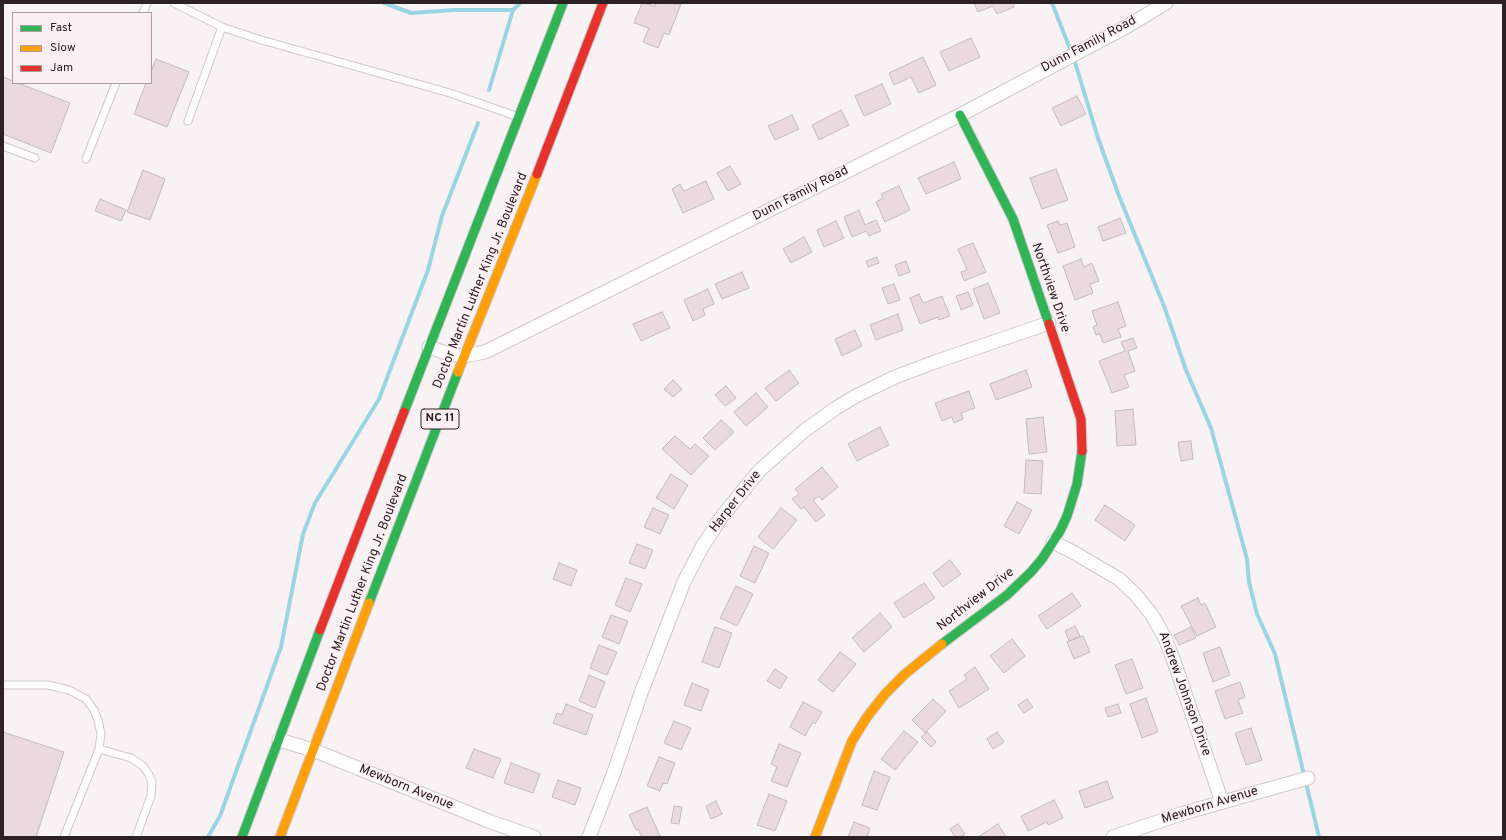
<!DOCTYPE html>
<style>
body{margin:0}
#map{position:relative;width:1506px;height:840px;overflow:hidden;background:#f9f2f4;font-family:Overpass,sans-serif}
canvas{display:block}
.frame{position:absolute;inset:0;border:4px solid #2d2125;pointer-events:none}
.legend{position:absolute;left:12px;top:12px;width:140px;height:72px;box-sizing:border-box;background:#fceff3;border:1px solid #a99da1;margin:0;padding:5px 7px;list-style:none;font-size:12px;color:#2d2125}
.legend li{display:flex;align-items:center;gap:8px;height:20px}
.legend b{width:20px;border:1px solid #a99da1}
</style>
<div id="map">
<canvas width="1506" height="840"></canvas>
<div class="frame"></div>
<ul class="legend">
<li><b style="height:5px;background:#30b455"></b>Fast</li>
<li><b style="height:5px;background:#ff9f0a"></b>Slow</li>
<li><b style="height:5px;background:#e5322d"></b>Jam</li>
</ul>
</div>
<script>
const g = document.querySelector('canvas').getContext('2d');
g.lineJoin = 'round';
const poly = rows => new Path2D(rows.map(r => 'M' + r).join(''));
function trace(path, color, width, dash) { g.strokeStyle = color; g.lineWidth = width; g.lineCap = dash ? 'butt' : 'round'; g.setLineDash(dash || []); g.stroke(path); }
function paint(path, color) { g.fillStyle = color; g.fill(path, 'evenodd'); }
function write(font, color, halo, rows, align = 'center') {
  g.font = font + ' Overpass,sans-serif'; g.lineWidth = 3; g.setLineDash([]); g.textBaseline = 'middle'; g.strokeStyle = halo; g.fillStyle = color; for (const [text, x, y, turn = 0] of rows) {
    g.save(); g.translate(x, y); g.rotate((+turn || 0) * Math.PI / 180); g.textAlign = isNaN(turn) ? turn : align; if (halo) g.strokeText(text, 0, 0); g.fillText(text, 0, 0); g.restore();
  }
}
trace(poly([
 [384,3,411,13,455,10,513,10,520,3],
 [1052,3,1074,59,1098,138,1119,196,1164,306,1186,370,1211,428,1247,559,1249,582,1257,614,1275,654,1319,837],
 [489,90,513,10],
 [208,837,220,816,281,647,303,534,315,503,379,399,428,270,442,216,478,123]
]), '#9ad5e4', 4);
const building = poly([
 [642,3,655,6,656,3,681,4,669,35,664,33,658,48,643,42,649,28,634,23,642,3],
 [974,3,1013,3,1014,7,997,14,993,6,978,12,974,3],
 [971,38,980,57,949,71,940,52,971,38],
 [923,57,936,85,919,93,911,77,894,85,889,73,923,57],
 [156,59,189,72,167,127,134,114,146,83,151,83,151,71,156,59],
 [3,77,13,81,13,83,18,83,70,103,51,153,3,134,3,77],
 [882,84,891,104,864,116,855,96,882,84],
 [1077,96,1086,114,1061,126,1052,108,1077,96],
 [841,110,849,125,819,140,812,125,841,110],
 [792,115,799,129,775,140,768,126,792,115],
 [954,162,961,179,926,194,918,178,954,162],
 [730,166,741,184,728,191,717,173,730,166],
 [1056,169,1068,200,1042,209,1030,178,1056,169],
 [143,170,165,179,150,220,127,212,143,170],
 [706,181,714,199,683,213,672,189,680,184,684,191,706,181],
 [899,186,910,210,885,222,876,202,883,198,881,194,899,186],
 [100,199,126,210,121,221,95,211,100,199],
 [859,210,865,225,876,220,881,231,869,236,866,231,852,237,844,217,859,210],
 [1120,218,1126,233,1103,241,1098,227,1120,218],
 [836,221,844,238,824,247,817,230,836,221],
 [1058,221,1060,225,1067,223,1075,247,1058,253,1047,225,1058,221],
 [804,237,812,252,791,263,783,249,804,237],
 [973,243,986,272,964,281,961,272,967,270,958,249,973,243],
 [877,257,879,263,868,267,866,261,877,257],
 [1081,259,1084,267,1092,263,1099,281,1090,284,1093,293,1075,300,1063,266,1081,259],
 [906,261,910,272,899,276,895,265,906,261],
 [742,272,749,288,722,299,715,284,742,272],
 [988,283,1000,313,984,319,973,289,988,283],
 [894,284,900,300,888,304,882,288,894,284],
 [708,289,714,304,703,309,705,315,693,321,684,300,708,289],
 [968,292,973,305,961,310,956,296,968,292],
 [919,294,923,303,942,296,950,316,939,320,938,317,920,324,910,298,919,294],
 [1118,302,1126,326,1118,329,1121,337,1103,343,1100,334,1096,335,1093,327,1097,325,1092,311,1118,302],
 [662,312,670,328,641,341,633,324,662,312],
 [898,314,903,330,876,340,870,325,898,314],
 [855,330,862,346,842,356,835,339,855,330],
 [1133,338,1137,348,1128,351,1135,371,1124,375,1129,387,1112,393,1099,361,1125,351,1121,342,1133,338],
 [789,370,799,383,776,401,765,388,789,370],
 [1026,370,1032,387,996,400,990,384,1026,370],
 [673,380,682,389,673,397,664,389,673,380],
 [726,386,736,398,725,406,715,395,726,386],
 [969,391,975,408,961,413,963,419,954,423,952,417,942,421,935,403,969,391],
 [756,393,768,407,746,426,734,412,756,393],
 [1133,409,1136,445,1117,446,1115,411,1133,409],
 [1043,417,1047,452,1029,454,1026,419,1043,417],
 [721,420,734,432,715,450,703,438,721,420],
 [880,427,889,445,857,461,848,444,880,427],
 [675,436,690,449,695,444,709,456,691,475,662,449,675,436],
 [1191,441,1193,459,1181,461,1178,442,1191,441],
 [1026,460,1043,461,1041,494,1024,493,1026,460],
 [822,467,838,487,822,500,819,496,813,500,825,515,816,522,804,507,801,509,792,499,799,494,795,489,822,467],
 [671,474,688,485,674,509,656,498,671,474],
 [1017,502,1032,510,1019,534,1004,526,1017,502],
 [1105,505,1135,525,1125,541,1095,520,1105,505],
 [653,508,669,515,660,534,644,527,653,508],
 [781,508,797,520,773,549,758,537,781,508],
 [637,544,653,550,645,569,629,563,637,544],
 [754,546,769,553,755,583,740,576,754,546],
 [950,560,961,574,943,587,933,573,950,560],
 [559,563,577,570,571,586,553,579,559,563],
 [626,578,642,584,630,612,615,605,626,578],
 [924,583,935,598,904,618,894,603,924,583],
 [736,586,753,594,737,626,720,618,736,586],
 [1072,593,1081,606,1047,629,1038,616,1072,593],
 [1198,598,1201,605,1205,603,1216,627,1197,636,1181,606,1198,598],
 [880,613,892,627,864,652,852,638,880,613],
 [611,615,628,621,619,644,602,637,611,615],
 [1075,626,1080,636,1069,641,1065,631,1075,626],
 [715,627,732,633,719,668,702,662,715,627],
 [1191,627,1196,638,1179,645,1174,635,1191,627],
 [1083,636,1090,652,1074,659,1067,642,1083,636],
 [1012,639,1025,656,1004,673,990,656,1012,639],
 [599,645,617,652,607,675,590,668,599,645],
 [1220,647,1230,675,1213,682,1203,653,1220,647],
 [840,652,856,664,833,692,818,680,840,652],
 [1132,659,1143,688,1126,694,1115,665,1132,659],
 [975,667,989,689,959,708,949,691,967,679,964,675,975,667],
 [775,669,787,677,780,689,767,681,775,669],
 [589,675,605,682,595,708,579,701,589,675],
 [1240,682,1245,697,1238,700,1243,713,1225,719,1215,691,1240,682],
 [692,683,709,690,701,711,684,705,692,683],
 [1146,698,1158,732,1142,738,1130,704,1146,698],
 [933,699,946,711,925,733,912,720,933,699],
 [1027,699,1033,707,1024,713,1018,705,1027,699],
 [803,702,822,712,815,724,813,722,805,736,790,727,803,702],
 [566,704,593,715,586,735,553,723,557,713,562,715,566,704],
 [1118,704,1121,713,1108,717,1105,708,1118,704],
 [674,721,691,728,681,750,664,743,674,721],
 [1251,728,1262,760,1246,765,1235,733,1251,728],
 [904,731,918,742,895,770,881,759,904,731],
 [3,732,64,752,36,837,3,837,3,732],
 [927,732,936,742,931,747,921,737,927,732],
 [997,732,1004,742,993,749,987,739,997,732],
 [779,744,801,753,787,787,771,781,777,767,771,764,779,744],
 [474,749,501,759,493,778,466,768,474,749],
 [659,757,675,763,667,784,663,783,660,791,647,786,659,757],
 [511,763,540,774,533,793,504,783,511,763],
 [874,771,890,777,877,810,862,805,874,771],
 [558,780,581,788,575,805,552,797,558,780],
 [1107,781,1113,798,1085,808,1079,791,1107,781],
 [769,794,787,801,775,831,757,825,769,794],
 [1054,800,1063,818,1048,825,1047,822,1028,831,1021,816,1054,800],
 [716,801,722,814,711,819,706,806,716,801],
 [674,806,682,807,679,824,671,823,674,806],
 [647,807,660,836,658,837,642,837,638,829,636,830,629,815,647,807],
 [854,822,870,828,867,837,848,837,854,822],
 [958,824,965,834,960,837,955,837,950,829,958,824],
 [998,824,1006,837,978,837,998,824]
]);
paint(building, '#ebd9e0');
trace(building, '#c4babe', 1);
const lane = poly([
 [174,3,222,27,258,39,450,93,516,116],
 [143,13,147,3],
 [188,121,222,27],
 [3,146,35,158],
 [86,159,116,83],
 [3,685,48,685,69,690,86,699,94,710,98,720,101,734,99,749,64,837],
 [99,749,131,758,143,766,148,773,152,782,151,796,136,837]
]);
const street = poly([
 [429,347,448,354,464,356,485,352,960,115,1126,27,1166,3],
 [1053,542,1073,552,1119,579,1135,594,1152,615,1165,638,1175,664,1222,802],
 [279,740,313,750,491,822,534,837],
 [589,837,613,775,641,693,684,582,702,547,723,515,760,470,804,431,836,408,854,397,895,377,932,363,1049,323],
 [1113,837,1184,813,1308,778]
]);
const fast = poly([
 [960,115,1013,219,1049,324],
 [404,412,563,3],
 [369,603,458,372],
 [942,644,1007,595,1031,572,1042,559,1060,531,1067,516,1077,484,1082,451],
 [242,837,320,630]
]);
const slow = poly([
 [458,372,537,174],
 [280,837,369,603],
 [815,837,852,741,867,717,885,694,905,674,942,644]
]);
const jam = poly([
 [537,174,603,3],
 [1049,324,1081,419,1082,451],
 [320,630,404,412]
]);
trace(lane, '#d0c8ca', 9);
trace(street, '#d0c8ca', 15);
trace(fast, '#d0c8ca', 11);
trace(slow, '#d0c8ca', 11);
trace(jam, '#d0c8ca', 11);
trace(lane, '#fefdfd', 7);
trace(street, '#fefdfd', 13);
trace(fast, '#30b455', 9);
trace(slow, '#ff9f0a', 9);
trace(jam, '#e5322d', 9);
for (const [x, y, w] of [
 [440,419,38]
]) { const box = new Path2D(); box.roundRect(x - w / 2, y - 10, w, 20, 3); g.fillStyle = '#fceff3'; g.fill(box); trace(box, '#2d2125', 1); }
write('bold 12px', '#2d2125', null, [
 ["NC 11",440,419]
]);
write('13px', '#2d2125', '#fceff3', [
 ["Dunn Family Road",1089,45,-28],
 ["Dunn Family Road",801,194,-27],
 ["Doctor Martin Luther King Jr. Boulevard",481,281,-68],
 ["Northview Drive",1050,288,71],
 ["Harper Drive",736,502,-52],
 ["Doctor Martin Luther King Jr. Boulevard",363,583,-69],
 ["Northview Drive",976,600,-38],
 ["Andrew Johnson Drive",1184,694,70],
 ["Mewborn Avenue",406,788,22],
 ["Mewborn Avenue",1210,806,-17]
]);
</script>
